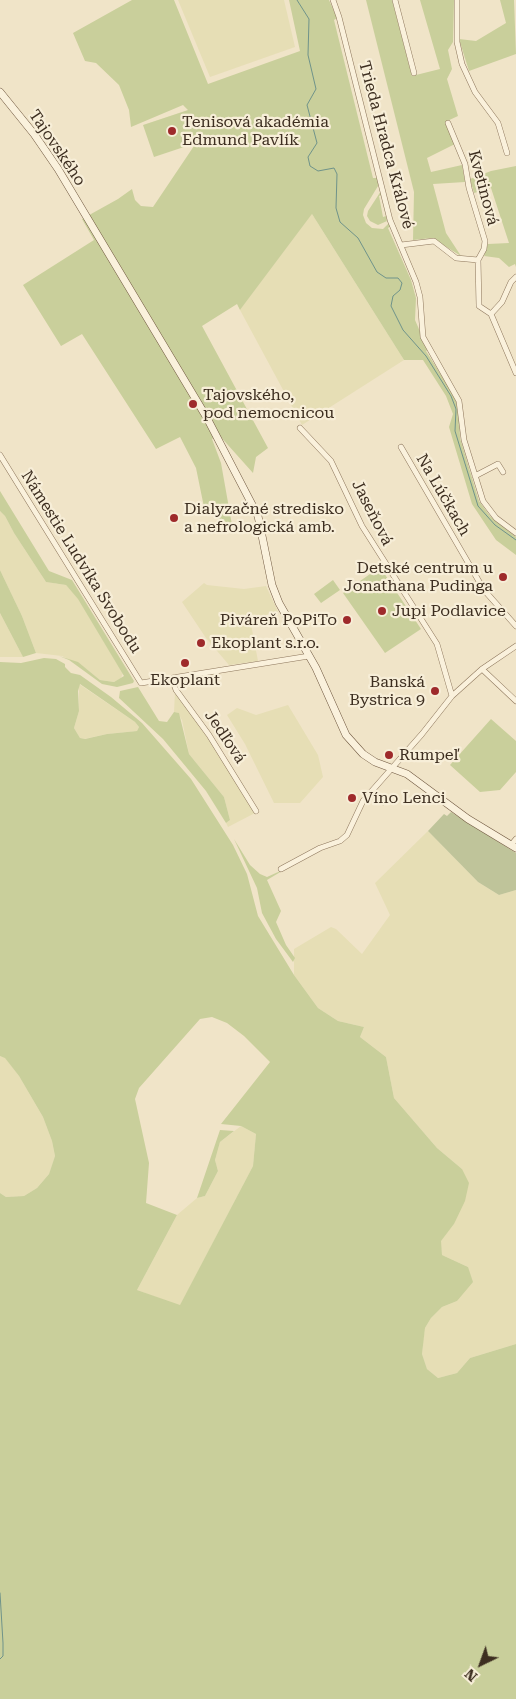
<!DOCTYPE html>
<meta charset="utf-8">
<style>
body{margin:0}
#map{position:relative;width:516px;height:1699px;overflow:hidden;background:#f0e4c8;font-family:"Roboto Serif",serif}
canvas{display:block}
.north{position:absolute;left:456px;top:1639px;width:50px;height:50px;-webkit-text-stroke:4px #f7eed8;paint-order:stroke;rotate:222deg;font-size:14px;font-weight:700;line-height:20px;text-align:center;color:#3d2e20}
.north::after{content:'';display:block;margin:auto;width:18px;height:22px;background:#3d2e20;clip-path:polygon(50% 0,100% 100%,50% 72%,0 100%)}
</style>
<div id="map">
<canvas width="516" height="1699"></canvas>
<div class="north">N</div>
</div>
<script>
const g = document.querySelector('canvas').getContext('2d');
g.lineJoin = 'round';
function paint(path, color) { g.fillStyle = color; g.fill(path, 'evenodd'); }
const poly = rows => new Path2D(rows.map(r => 'M' + r).join(''));
function trace(path, color, width, dash) { g.strokeStyle = color; g.lineWidth = width; g.lineCap = dash ? 'butt' : 'round'; g.setLineDash(dash || []); g.stroke(path); }
function write(font, color, halo, rows, align = 'center') {
  g.font = font + ' "Roboto Serif",serif'; g.lineWidth = 4.5; g.setLineDash([]); g.textBaseline = 'middle'; g.strokeStyle = halo; g.fillStyle = color; for (const [text, x, y, turn = 0] of rows) {
    g.save(); g.translate(x, y); g.rotate((+turn || 0) * Math.PI / 180); g.textAlign = isNaN(turn) ? turn : align; if (halo) g.strokeText(text, 0, 0); g.fillText(text, 0, 0); g.restore();
  }
}
paint(poly([
 [178,0,284,0,295,47,210,77],
 [312,214,404,360,302,425,240,310],
 [0,511,5,516,14,533,46,582,66,585,79,599,123,673,121,678,114,682,100,680,85,668,62,656,36,653,22,616,0,570],
 [204,583,207,585,244,589,266,586,278,612,250,619,258,661,229,665,206,638,182,602],
 [0,613,23,657,0,657],
 [79,684,135,722,139,727,137,731,107,734,84,739,80,738,74,728,79,711],
 [175,692,200,723,255,813,228,827,226,823,230,820,224,797,189,754,182,720,178,713,174,712],
 [288,705,318,755,323,777,300,803,274,803,245,744,227,715,237,708,256,715],
 [428,831,478,882,499,895,516,890,516,1344,470,1358,457,1373,438,1378,427,1369,422,1354,423,1341,425,1328,431,1318,442,1307,457,1301,468,1267,442,1255,440,1241,454,1224,462,1169,437,1148,394,1098,386,1057,360,1037,364,1027,338,1021,318,1008,294,975,294,949,331,927,336,929,362,954,390,915,375,883],
 [0,1056,5,1057,19,1076,43,1117,52,1141,55,1156,49,1174,37,1188,24,1196,6,1197,0,1193],
 [241,1126,256,1134,253,1166,180,1306,137,1290,177,1215,197,1198,205,1196,218,1171,215,1160,220,1142]
]), '#e6deb5');
paint(poly([
 [132,0,174,0,208,84,300,51,289,0,329,0,337,18,334,20,373,178,377,178,378,181,378,186,364,209,363,215,366,223,372,228,383,229,389,223,391,226,388,228,411,280,416,298,415,320,428,350,426,351,455,397,459,411,460,438,479,501,490,516,516,537,516,555,496,540,472,504,449,427,453,414,446,396,423,360,404,360,312,214,240,310,237,304,202,326,268,448,256,457,253,473,219,435,212,439,221,463,232,525,205,512,196,468,180,437,156,449,82,334,61,346,23,285,94,240,82,219,118,199,132,189,135,200,141,206,153,207,196,143,154,157,143,125,188,110,183,105,131,127,129,110,119,85,96,63,85,61,73,33],
 [366,0,392,0,412,76,440,69,420,0,454,0,453,42,448,50,452,69,447,79,458,116,445,122,455,144,427,158,431,172,462,165,465,182,433,184,446,233,461,256,432,238,413,240,414,192],
 [500,0,514,0,516,54,469,71,459,39,476,41,506,23],
 [516,166,516,267,515,264,509,267,499,258,484,256,488,244,509,243,491,188,474,193,470,179,491,171],
 [381,191,382,195,379,196,383,217,386,216,387,221,378,225,370,221,367,216,368,211],
 [0,491,49,571,72,580,134,681,133,683,117,687,102,684,69,660,59,656,78,662,100,680,114,682,124,676,78,599,66,585,46,582,14,533,5,516,0,511],
 [380,567,421,629,385,653,343,593],
 [0,570,22,616,36,653,23,657,0,613],
 [333,580,340,590,321,603,314,594],
 [44,658,56,659,65,664,65,667,71,673,80,675,111,697,142,723,191,779,233,845,247,874,258,916,294,975,318,1008,338,1021,364,1027,360,1037,386,1057,394,1098,437,1148,462,1169,469,1183,465,1201,454,1224,441,1241,442,1255,468,1267,473,1282,457,1301,442,1307,431,1318,425,1328,422,1354,427,1369,438,1378,457,1373,470,1358,516,1344,516,1699,0,1699,0,1193,6,1197,24,1196,37,1188,49,1174,55,1156,52,1141,43,1117,19,1076,5,1058,0,1056,0,662,21,663],
 [80,684,135,722,139,727,137,731,107,734,85,739,80,738,74,728,79,711,78,691],
 [212,1017,227,1023,244,1036,270,1062,221,1124,241,1126,256,1134,253,1166,180,1305,137,1290,177,1215,146,1203,149,1163,135,1099,139,1088,200,1019],
 [138,687,159,721,167,722,174,712,179,713,189,754,224,797,230,820,226,823,206,791,163,739,119,698,120,691],
 [491,719,516,741,516,772,500,790,480,792,450,765],
 [234,839,250,865,260,874,267,877,287,868,267,880,281,911,276,922,286,945,295,958,293,962,276,939,262,913,257,888],
 [220,1130,234,1131,220,1142,215,1160,218,1171,205,1196,197,1198]
]), '#c9cf9b');
paint(poly([
 [451,812,516,853,516,890,499,895,478,882,428,831,444,814,447,816]
]), '#bfc49a');
trace(poly([
 [297,0,309,19,308,55,316,89,307,105,317,143,308,157,310,166,318,171,334,168,337,174,336,208,340,222,358,238,377,272,386,278,398,278,402,283,400,290,393,296,391,306,403,330,426,356,451,396,456,409,455,431,478,506,495,525,516,540],
 [0,1593,3,1643,3,1656,0,1659]
]), '#6f938a', 1);
const minor = poly([
 [333,0,339,17,390,220,416,282,420,297,423,337,459,401,464,440,483,501,496,518,516,533],
 [395,0,414,73],
 [457,0,457,42,462,64,475,92,498,123,507,153],
 [448,123,465,164,469,188,485,241,484,249,478,260,479,306,491,314],
 [401,245,434,241,456,258,478,260],
 [491,314,516,373],
 [491,314,502,302,511,282,516,277],
 [300,428,331,461,362,526,437,644,452,696],
 [401,447,484,590,516,626],
 [0,455,141,683,309,656],
 [475,476,498,464,503,472],
 [482,669,516,701],
 [172,679,176,690,209,735,256,811],
 [371,792,383,802],
 [511,845,516,839],
 [281,869,320,848,340,841,347,835,363,801,422,734,452,696,482,669,516,646]
]);
const secondary = poly([
 [0,92,34,134,58,169,207,418,258,516,272,585,279,603,316,668,346,735,363,754,375,762,407,774,468,819,516,848]
]);
trace(minor, '#8d765c', 6);
trace(secondary, '#6f573f', 8);
trace(minor, '#faf1dc', 5);
trace(secondary, '#faf1dc', 7);
for (const [x, y, r, color] of [
 [172,131,5,"#9e2a2b"],
 [193,404,5,"#9e2a2b"],
 [174,518,5,"#9e2a2b"],
 [503,577,5,"#9e2a2b"],
 [382,611,5,"#9e2a2b"],
 [347,620,5,"#9e2a2b"],
 [201,643,5,"#9e2a2b"],
 [185,663,5,"#9e2a2b"],
 [435,691,5,"#9e2a2b"],
 [389,755,5,"#9e2a2b"],
 [352,798,5,"#9e2a2b"]
]) { const dot = new Path2D(); dot.arc(x, y, r, 0, 2 * Math.PI); g.fillStyle = color; g.fill(dot); trace(dot, '#f7eed8', 2); }
write('16px', '#3d2e20', '#f7eed8', [
 ["Tenisová akadémia",182,122],
 ["Edmund Pavlík",182,140],
 ["Tajovského,",203,395],
 ["pod nemocnicou",203,413],
 ["Dialyzačné stredisko",184,509],
 ["a nefrologická amb.",184,527],
 ["Detské centrum u",493,568,"right"],
 ["Jonathana Pudinga",493,586,"right"],
 ["Jupi Podlavice",392,611],
 ["Piváreň PoPiTo",337,620,"right"],
 ["Ekoplant s.r.o.",211,643],
 ["Ekoplant",185,680,"center"],
 ["Banská",425,682,"right"],
 ["Bystrica 9",425,700,"right"],
 ["Rumpeľ",399,755],
 ["Víno Lenci",362,798]
], 'left');
write('16px', '#3d2e20', '#f7eed8', [
 ["Trieda Hradca Králové",386,145,75],
 ["Tajovského",57,148,56],
 ["Kvetinová",483,188,75],
 ["Na Lúčkach",443,495,60],
 ["Jaseňová",372,513,63],
 ["Námestie Ludvíka Svobodu",81,562,58],
 ["Jedľová",225,737,56]
]);
</script>
